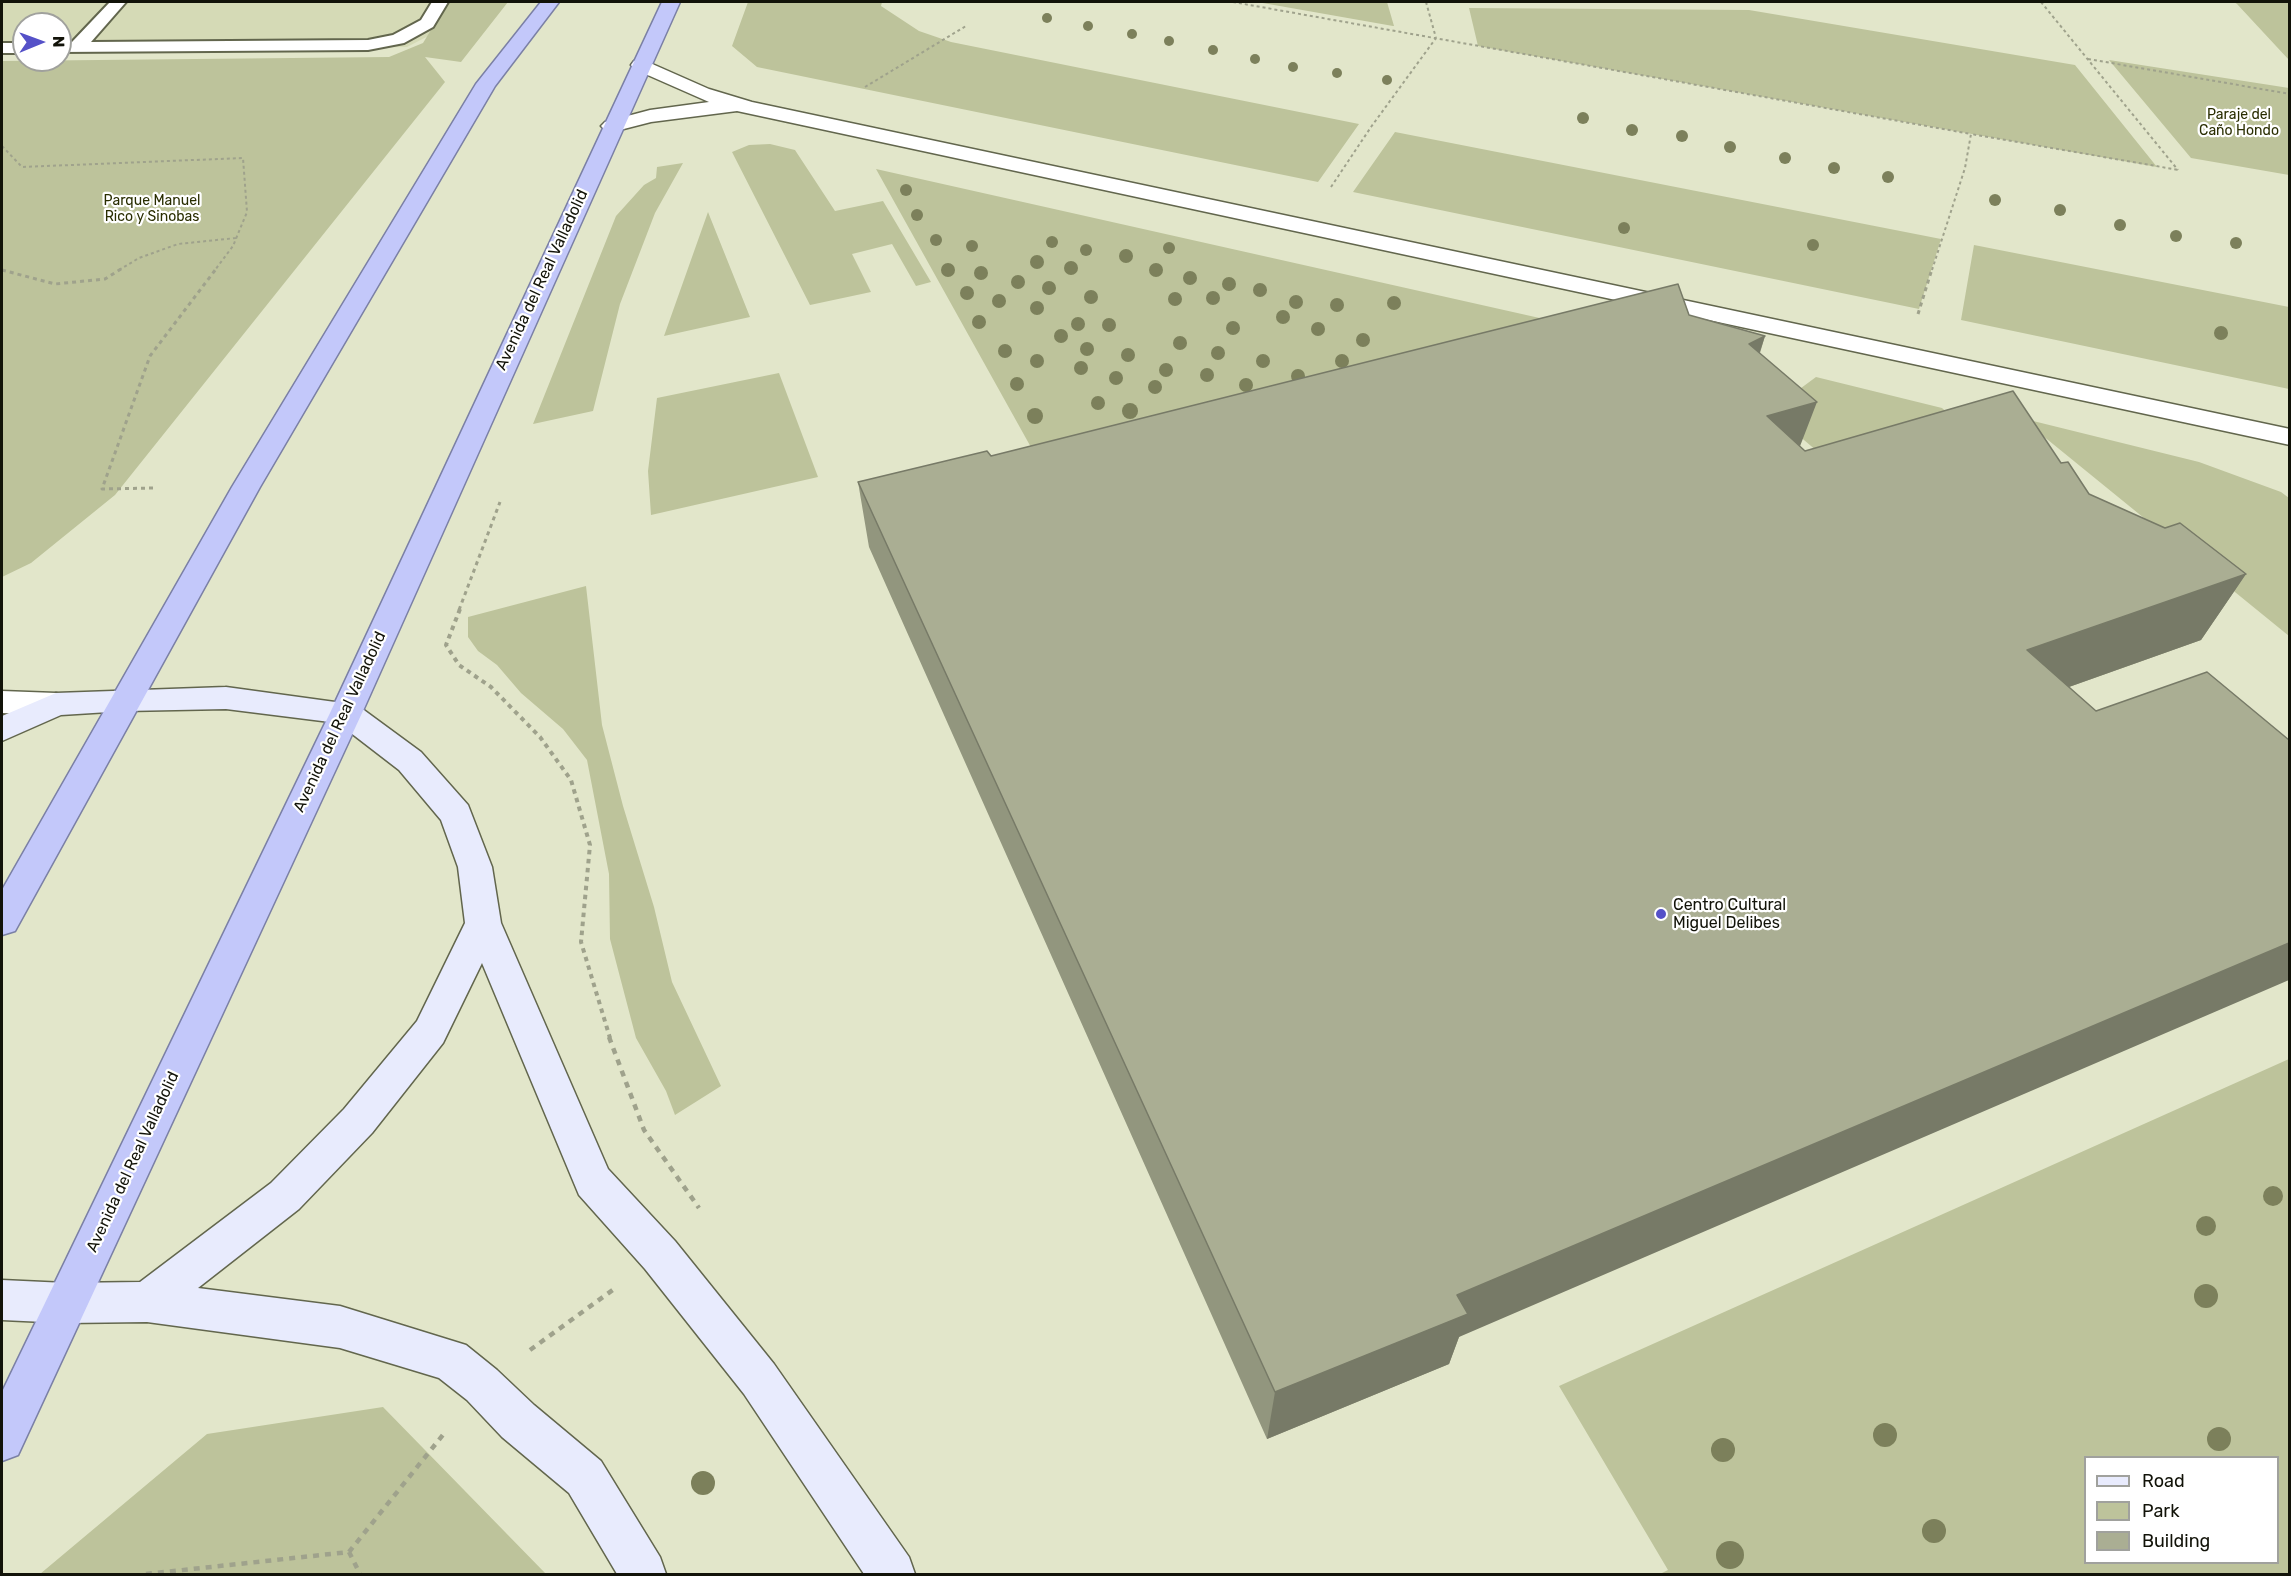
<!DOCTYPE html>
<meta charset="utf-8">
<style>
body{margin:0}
#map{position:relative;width:2291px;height:1576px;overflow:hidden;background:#e2e6ca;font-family:Rubik,sans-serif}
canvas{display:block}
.frame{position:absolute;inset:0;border:3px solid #121309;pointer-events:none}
.legend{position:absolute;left:2084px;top:1456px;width:195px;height:108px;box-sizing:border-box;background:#fff;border:2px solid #a0a19d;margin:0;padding:8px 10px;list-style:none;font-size:18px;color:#121309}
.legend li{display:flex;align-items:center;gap:12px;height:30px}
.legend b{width:30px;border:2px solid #a0a19d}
.north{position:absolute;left:12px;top:12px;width:60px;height:60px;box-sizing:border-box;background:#fff;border:2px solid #a0a19d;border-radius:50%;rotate:89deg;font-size:16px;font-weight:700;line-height:24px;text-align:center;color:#121309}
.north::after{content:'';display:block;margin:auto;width:21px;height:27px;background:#5551c8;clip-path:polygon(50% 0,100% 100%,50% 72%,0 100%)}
</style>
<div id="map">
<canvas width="2291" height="1576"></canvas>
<div class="frame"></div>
<ul class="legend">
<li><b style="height:8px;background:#e8ebfd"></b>Road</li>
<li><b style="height:16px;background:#bdc39b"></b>Park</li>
<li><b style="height:16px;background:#aaae93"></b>Building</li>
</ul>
<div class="north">N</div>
</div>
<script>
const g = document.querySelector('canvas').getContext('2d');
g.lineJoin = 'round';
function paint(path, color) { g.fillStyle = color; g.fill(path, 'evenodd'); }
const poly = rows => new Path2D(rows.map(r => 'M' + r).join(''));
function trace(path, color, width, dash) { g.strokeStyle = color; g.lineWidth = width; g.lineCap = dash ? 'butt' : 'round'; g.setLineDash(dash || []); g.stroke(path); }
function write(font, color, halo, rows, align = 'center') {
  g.font = font + ' Rubik,sans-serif'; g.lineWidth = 4.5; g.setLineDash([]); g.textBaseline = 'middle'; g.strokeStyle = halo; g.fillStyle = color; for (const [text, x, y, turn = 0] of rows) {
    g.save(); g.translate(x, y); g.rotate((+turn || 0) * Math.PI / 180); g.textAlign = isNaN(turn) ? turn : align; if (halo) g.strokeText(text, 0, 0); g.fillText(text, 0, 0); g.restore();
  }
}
paint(poly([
 [2,2,457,2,438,31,407,47,60,52,60,24,24,24,24,52,2,53]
]), '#d5dab6');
paint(poly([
 [448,2,508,2,461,62,425,57,445,82,115,495,31,563,2,577,2,61,389,57,423,43],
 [748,2,882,2,881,6,919,31,951,42,1359,124,1318,182,757,67,732,46],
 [1257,2,1387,2,1394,26,1393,26],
 [2234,2,2289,2,2289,60,2237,4],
 [1469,8,1749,10,2075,65,2157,167,1478,46],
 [2109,60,2289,88,2289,175,2191,158],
 [1395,132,1941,239,1919,309,1353,192],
 [770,144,795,150,835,211,883,201,931,282,916,286,892,244,852,254,871,292,810,305,732,152,749,145],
 [683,163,655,213,620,304,593,411,533,424,616,216,644,185,656,178,657,167],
 [876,169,1642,341,1052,485],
 [708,212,750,317,664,336],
 [1974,245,2289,307,2289,389,1961,320],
 [779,373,818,477,651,515,648,471,657,398],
 [1816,377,1942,408,1976,439,1845,475,1770,411],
 [2021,418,2199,462,2281,492,2289,498,2289,636],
 [586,586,602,725,623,806,654,907,672,982,721,1086,675,1115,666,1091,636,1038,610,939,609,874,587,760,563,729,521,693,497,665,478,651,468,637,468,617],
 [2289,1059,2289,1574,1660,1574,1668,1570,1559,1386],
 [2086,1458,2278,1458,2278,1562,2086,1562],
 [383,1407,546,1574,40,1574,207,1434]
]), '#bdc39b');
const service = poly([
 [110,2,126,2,91,42,368,40,393,35,421,20,432,2,448,2,433,27,404,43,368,50,60,52,60,42,72,42,110,2],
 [2,43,24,43,24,53,2,53,2,43]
]);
const minor = poly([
 [641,59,709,89,752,102,2290,429,2290,445,737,111,651,122,612,132,605,130,601,126,605,122,650,110,709,102,634,69,631,65,634,61,641,59]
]);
const tertiary = poly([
 [2,691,56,693,67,696,72,704,67,712,56,715,2,713,2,691]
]);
const secondary = poly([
 [226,687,357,705,421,752,468,805,492,867,501,923,608,1169,675,1241,774,1364,909,1557,915,1574,864,1574,744,1394,645,1269,579,1195,482,963,443,1043,372,1133,299,1209,198,1288,340,1306,466,1345,497,1370,534,1405,601,1461,660,1557,666,1574,617,1574,569,1493,502,1437,467,1400,439,1378,340,1348,147,1322,66,1323,2,1320,2,1280,66,1283,140,1282,271,1183,344,1109,417,1021,465,923,458,867,441,820,399,770,338,723,226,709,125,711,61,715,2,741,2,716,56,693,226,687]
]);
const trunk = poly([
 [541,2,559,2,495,86,260,487,15,931,2,935,2,890,232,487,476,84,541,2],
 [662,2,680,2,362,713,18,1455,2,1461,2,1392,330,713,662,2]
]);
trace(service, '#62664d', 4);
trace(minor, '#62664d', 3);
trace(tertiary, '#62664d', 3);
trace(secondary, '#62664d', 3);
trace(trunk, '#7b80a5', 3);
trace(poly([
 [1233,2,1971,134],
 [1426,2,1436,38],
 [2041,2,2178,170],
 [2088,59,2290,94],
 [865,87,966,26],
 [2,146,22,167,243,158,247,212,233,246,215,270],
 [1331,187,1371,127,1436,38],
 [119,270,139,258,178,244,236,238],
 [1932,270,1965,168,1971,134,2179,170]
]), '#9fa28c', 2, [3, 3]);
trace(poly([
 [2,270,55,284,105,279,121,269],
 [1918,314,1932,269],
 [153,488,102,489,150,356,216,269],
 [459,610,500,502]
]), '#9fa28c', 3, [4, 4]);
trace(poly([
 [460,609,446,645,459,665,491,687,540,737,571,780,590,845,581,942,610,1038]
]), '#9fa28c', 4, [4.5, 4.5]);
trace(poly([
 [609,1037,644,1130,699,1208],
 [530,1350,614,1289],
 [349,1552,360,1574],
 [146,1574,349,1552,446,1431]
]), '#9fa28c', 4.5, [6, 6]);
paint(service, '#fff');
paint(minor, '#fff');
paint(tertiary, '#fff');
paint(secondary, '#e8ebfd');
paint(trunk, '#c3c8fa');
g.fillStyle = '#7c805b';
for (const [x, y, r] of [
 [1047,18,5],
 [1088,26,5],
 [1132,34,5],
 [1169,41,5],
 [1213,50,5],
 [1255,59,5],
 [1293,67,5],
 [1337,73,5],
 [1387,80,5],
 [1583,118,6],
 [1632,130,6],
 [1682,136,6],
 [1730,147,6],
 [1785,158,6],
 [1834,168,6],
 [1888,177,6],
 [906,190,6],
 [1995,200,6],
 [2060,210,6],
 [917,215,6],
 [2120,225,6],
 [1624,228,6],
 [2176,236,6],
 [936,240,6],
 [1052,242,6],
 [2236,243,6],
 [1813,245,6],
 [972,246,6],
 [1169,248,6],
 [1086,250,6],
 [1126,256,7],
 [1037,262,7],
 [1071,268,7],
 [948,270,7],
 [1156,270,7],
 [981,273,7],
 [1190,278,7],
 [1018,282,7],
 [1229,284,7],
 [1049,288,7],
 [1260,290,7],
 [967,293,7],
 [1091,297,7],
 [1213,298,7],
 [1175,299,7],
 [999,301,7],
 [1296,302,7],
 [1394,303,7],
 [1337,305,7],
 [1037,308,7],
 [1283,317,7],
 [979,322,7],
 [1078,324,7],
 [1109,325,7],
 [1233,328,7],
 [1318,329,7],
 [2221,333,7],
 [1061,336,7],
 [1363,340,7],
 [1180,343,7],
 [1087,349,7],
 [1005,351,7],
 [1218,353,7],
 [1128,355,7],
 [1037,361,7],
 [1263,361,7],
 [1342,361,7],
 [1081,368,7],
 [1166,370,7],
 [1207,375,7],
 [1298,376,7],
 [1116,378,7],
 [1017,384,7],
 [1246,385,7],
 [1155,387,7],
 [1098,403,7],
 [1130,411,8],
 [1035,416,8],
 [2273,1196,10],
 [2206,1226,10],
 [2206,1296,12],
 [1885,1435,12],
 [2219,1439,12],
 [1723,1450,12],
 [703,1483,12],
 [1934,1531,12],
 [1730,1555,14]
]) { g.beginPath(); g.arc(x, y, r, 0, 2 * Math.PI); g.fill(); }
paint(poly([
 [1765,336,1760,353,1800,446,1805,451,2061,463,2089,494,2246,574,2201,640,2069,687,1459,1337,1449,1364,1267,1439,869,547,858,482,991,456]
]), '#92967e');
paint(poly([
 [1765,336,1744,400,1749,344],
 [1817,402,1792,467,1767,416],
 [2246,574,2201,640,1990,715,2027,650],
 [2289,943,2289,980,1459,1337,1449,1364,1267,1439,1275,1392,1457,1295]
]), '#777a67');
const building = poly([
 [1678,284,1689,315,1765,336,1749,344,1817,402,1767,416,1805,451,2013,391,2061,463,2068,462,2089,494,2165,528,2180,523,2246,574,2027,650,2096,711,2207,672,2289,740,2289,943,1457,1295,1468,1314,1275,1392,858,482,987,451,991,456,1678,284]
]);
paint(building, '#aaae93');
trace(building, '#777a67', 1.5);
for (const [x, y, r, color] of [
 [1661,914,6,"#5551c8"]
]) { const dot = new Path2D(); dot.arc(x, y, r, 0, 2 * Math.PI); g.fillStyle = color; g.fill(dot); trace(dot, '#fff', 2); }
write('14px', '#292d00', '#fff', [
 ["Paraje del",2239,115],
 ["Caño Hondo",2239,131],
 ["Parque Manuel",152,201],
 ["Rico y Sinobas",152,217]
]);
write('16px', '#121309', '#fff', [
 ["Avenida del Real Valladolid",542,280,-65],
 ["Avenida del Real Valladolid",340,722,-65],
 ["Avenida del Real Valladolid",133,1162,-65]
]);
write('16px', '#121309', '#fff', [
 ["Centro Cultural",1673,905],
 ["Miguel Delibes",1673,923]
], 'left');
</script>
